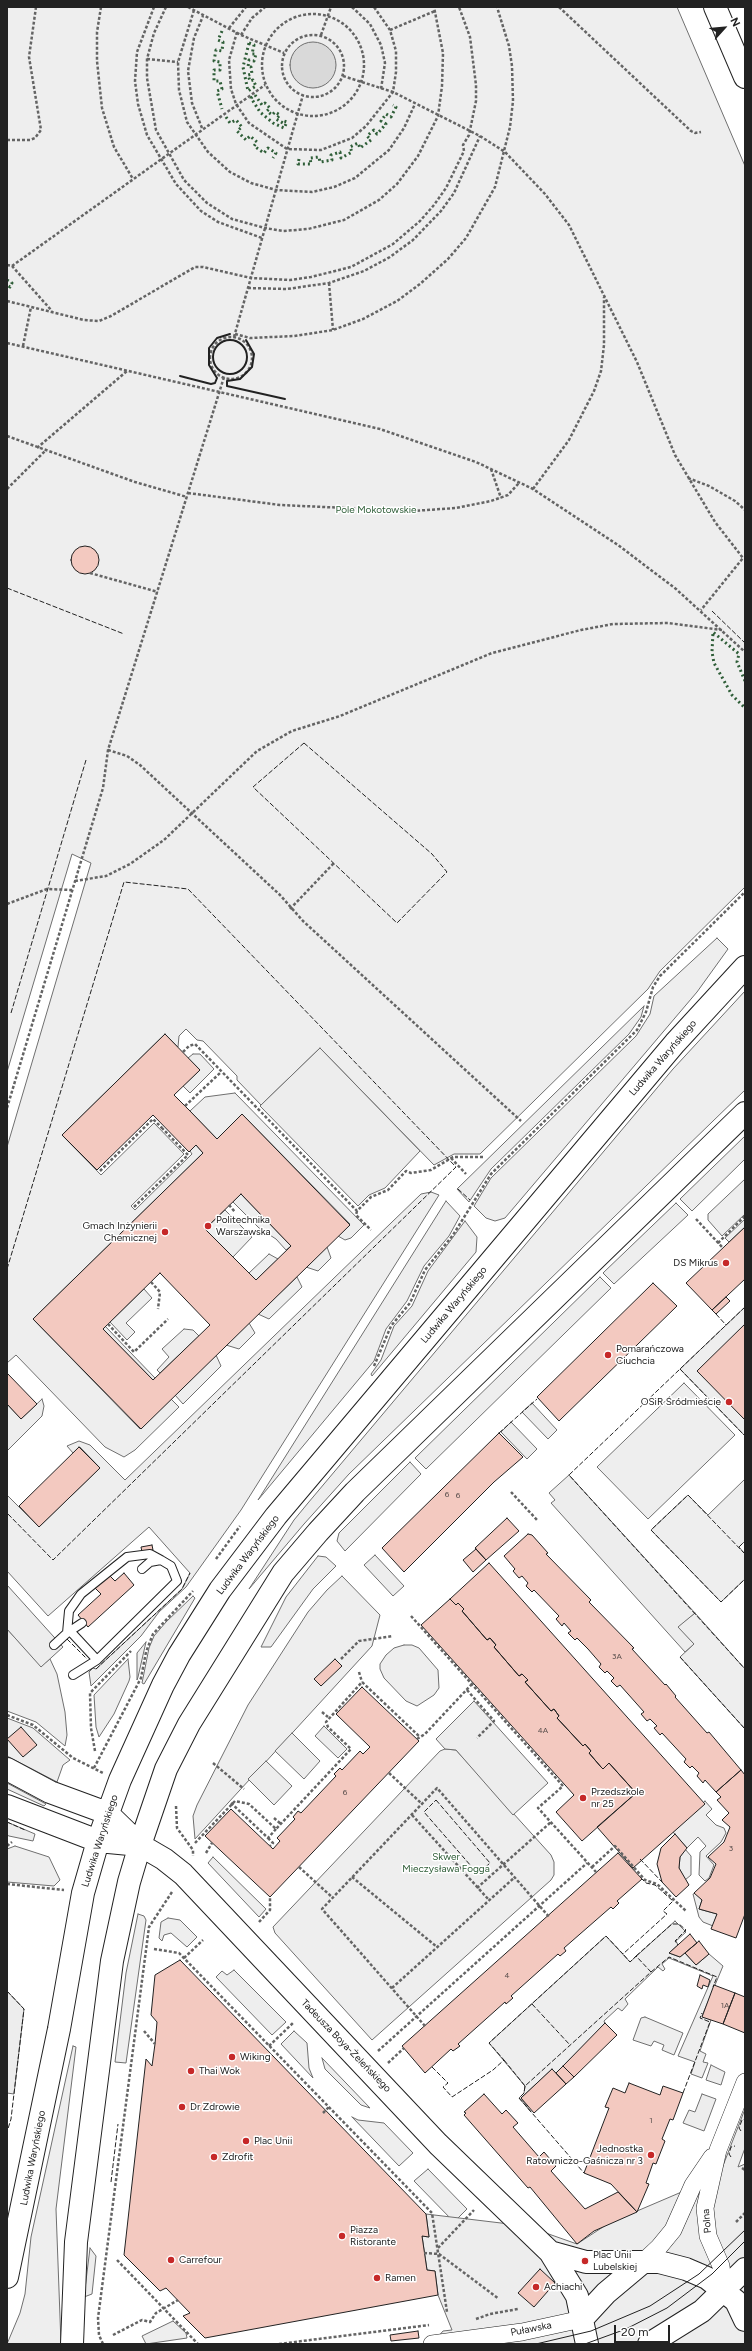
<!DOCTYPE html>
<meta charset="utf-8">
<style>
body{margin:0}
#map{position:relative;width:752px;height:2351px;overflow:hidden;background:#fff;font-family:Figtree,sans-serif}
canvas{display:block}
.frame{position:absolute;inset:0;border:8px solid #222;pointer-events:none}
.north{position:absolute;left:704px;top:8px;width:40px;height:40px;-webkit-text-stroke:3px #fff;paint-order:stroke;rotate:63deg;font-size:11px;font-weight:700;line-height:16px;text-align:center;color:#222}
.north::after{content:'';display:block;margin:auto;width:14px;height:18px;background:#222;clip-path:polygon(50% 0,100% 100%,50% 72%,0 100%)}
.scale{position:absolute;left:614px;top:2325px;width:56px;height:18px;box-sizing:border-box;border:2px solid #222;border-top:0;padding-left:5px;font-size:12px;line-height:14px;white-space:nowrap;color:#222;-webkit-text-stroke:3px #fff;paint-order:stroke}
</style>
<div id="map">
<canvas width="752" height="2351"></canvas>
<div class="frame"></div>
<div class="north">N</div>
<div class="scale">20 m</div>
</div>
<script>
const g = document.querySelector('canvas').getContext('2d');
g.lineJoin = 'round';
function paint(path, color) { g.fillStyle = color; g.fill(path, 'evenodd'); }
const poly = rows => new Path2D(rows.map(r => 'M' + r).join(''));
function trace(path, color, width, dash) { g.strokeStyle = color; g.lineWidth = width; g.lineCap = dash ? 'butt' : 'round'; g.setLineDash(dash || []); g.stroke(path); }
function write(font, color, halo, rows, align = 'center') {
  g.font = font + ' Figtree,sans-serif'; g.lineWidth = 3; g.setLineDash([]); g.textBaseline = 'middle'; g.strokeStyle = halo; g.fillStyle = color; for (const [text, x, y, turn = 0] of rows) {
    g.save(); g.translate(x, y); g.rotate((+turn || 0) * Math.PI / 180); g.textAlign = isNaN(turn) ? turn : align; if (halo) g.strokeText(text, 0, 0); g.fillText(text, 0, 0); g.restore();
  }
}
const green = poly([
 [7,7,677,7,745,166,745,887,660,971,648,989,480,1154,454,1154,434,1165,320,1048,261,1105,237,1080,237,1076,203,1041,197,1040,186,1029,179,1036,178,1047,165,1034,62,1135,101,1175,154,1123,184,1154,131,1206,135,1210,192,1154,190,1151,196,1145,203,1153,33,1319,140,1429,171,1399,179,1407,135,1450,124,1457,105,1447,16,1355,7,1363,7,1147,91,863,72,854,7,1072,7,7],
 [717,938,728,949,697,992,505,1218,495,1221,486,1218,474,1206,491,1178,636,1036,650,1014,654,996,717,938],
 [745,991,745,1090,349,1474,304,1524,249,1589,294,1520,308,1503,673,1069,745,991],
 [644,1006,641,1017,629,1034,491,1169,469,1202,457,1189,644,1006],
 [193,1054,200,1054,214,1069,190,1093,183,1086,200,1070,188,1058,193,1054],
 [235,1093,364,1225,351,1238,345,1240,338,1236,350,1224,242,1114,217,1139,190,1111,205,1097,235,1093],
 [745,1136,745,1159,692,1211,680,1199,745,1136],
 [745,1179,745,1214,722,1236,708,1220,708,1214,745,1179],
 [431,1192,439,1195,241,1510,186,1587,159,1612,141,1636,91,1686,89,1672,93,1668,96,1669,182,1589,190,1573,149,1527,48,1616,7,1571,7,1495,39,1527,100,1468,80,1447,73,1453,67,1446,79,1441,90,1445,125,1480,421,1194,431,1192],
 [241,1194,291,1246,286,1250,276,1239,259,1228,233,1202,241,1194],
 [446,1201,460,1216,449,1236,424,1266,407,1301,386,1329,374,1361,258,1500,446,1201],
 [676,1203,688,1215,614,1284,603,1273,676,1203],
 [225,1210,252,1237,233,1257,205,1229,225,1210],
 [745,1219,745,1227,729,1242,725,1238,745,1219],
 [465,1221,477,1237,476,1252,372,1376,371,1374,381,1360,394,1326,412,1306,428,1271,465,1221],
 [327,1247,331,1258,318,1271,306,1267,327,1247],
 [269,1254,278,1259,256,1280,249,1273,269,1254],
 [297,1277,302,1287,269,1319,258,1314,297,1277],
 [600,1277,611,1288,426,1469,415,1458,600,1277],
 [144,1289,152,1298,126,1323,135,1332,127,1340,110,1322,144,1289],
 [745,1307,745,1436,680,1369,745,1307],
 [249,1323,255,1333,239,1349,226,1345,249,1323],
 [105,1326,155,1378,153,1380,103,1329,105,1326],
 [184,1329,193,1330,199,1336,160,1373,157,1370,169,1357,162,1349,184,1329],
 [216,1355,221,1366,183,1404,175,1395,216,1355],
 [684,1383,735,1435,648,1519,597,1467,684,1383],
 [42,1399,44,1406,42,1416,7,1451,7,1404,21,1419,42,1399],
 [410,1462,421,1474,345,1551,337,1541,339,1533,410,1462],
 [745,1479,745,1541,739,1547,745,1554,745,1579,721,1602,651,1530,688,1495,708,1515,745,1479],
 [318,1556,326,1557,336,1566,313,1589,271,1647,261,1647,286,1597,318,1556],
 [342,1576,380,1615,372,1646,195,1839,193,1816,197,1805,248,1705,308,1612,327,1590,342,1576],
 [193,1596,195,1598,144,1684,142,1683,149,1648,154,1636,166,1622,193,1596],
 [695,1613,745,1669,745,1729,680,1657,694,1644,677,1627,695,1613],
 [7,1629,41,1666,50,1659,57,1674,65,1712,67,1735,65,1746,36,1722,7,1711,7,1629],
 [146,1642,138,1677,137,1680,137,1653,146,1642],
 [404,1645,412,1645,419,1648,438,1670,439,1688,434,1695,417,1706,406,1701,384,1678,380,1669,380,1664,386,1655,394,1648,404,1645],
 [128,1659,130,1677,129,1681,114,1714,99,1737,96,1727,94,1695,128,1659],
 [7,1718,33,1728,70,1760,63,1765,57,1782,7,1756,7,1718],
 [445,1749,456,1750,551,1855,554,1862,554,1875,551,1880,372,2040,275,1933,273,1927,440,1751,445,1749],
 [7,1783,46,1804,44,1806,7,1789,7,1783],
 [705,1801,712,1809,706,1815,716,1825,724,1828,726,1833,721,1842,706,1856,714,1865,709,1878,705,1881,699,1875,700,1852,706,1846,698,1837,687,1848,673,1832,705,1801],
 [7,1822,35,1834,33,1841,9,1836,7,1835,7,1822],
 [15,1846,49,1857,60,1880,54,1886,7,1882,7,1849,15,1846],
 [685,1849,691,1856,691,1875,685,1880,679,1868,680,1857,685,1849],
 [213,1857,266,1909,259,1917,208,1863,213,1857],
 [696,1893,702,1900,699,1909,717,1914,713,1926,703,1922,699,1917,693,1894,696,1893],
 [138,1914,144,1916,146,1920,126,2063,115,2062,126,1973,138,1914],
 [168,1918,180,1920,197,1937,187,1947,171,1933,164,1935,162,1941,159,1938,161,1922,168,1918],
 [675,1921,686,1932,676,1941,678,1945,669,1953,680,1957,685,1953,696,1965,709,1954,723,1966,702,2016,711,2020,700,2051,706,2054,703,2062,708,2063,702,2078,691,2074,695,2062,678,2056,713,1976,669,1958,662,1964,665,1969,663,1971,658,1967,625,1999,628,2004,622,2011,618,2008,604,2021,605,2024,556,2073,552,2069,521,2098,531,2112,519,2098,524,2093,525,2086,489,2043,606,1936,630,1962,675,1921],
 [234,1970,286,2022,272,2035,216,1977,222,1971,227,1975,234,1970],
 [645,2017,683,2033,674,2055,662,2050,664,2045,654,2041,651,2046,633,2040,641,2018,645,2017],
 [294,2031,307,2043,309,2068,313,2078,281,2044,294,2031],
 [73,2046,76,2047,56,2209,61,2344,7,2344,20,2313,25,2294,31,2237,73,2046],
 [322,2058,370,2108,361,2105,325,2069,322,2058],
 [711,2065,725,2072,721,2085,706,2080,711,2065],
 [352,2117,358,2120,384,2123,413,2153,399,2166,352,2117],
 [428,2169,467,2209,454,2222,414,2181,428,2169],
 [173,2321,186,2333,187,2338,146,2344,142,2336,173,2321]
]);
paint(green, '#eee');
trace(green, '#6f6f6f', 1);
const parking = poly([
 [320,1048,420,1151,385,1188,369,1195,358,1206,260,1106,320,1048],
 [532,1403,557,1430,548,1439,522,1412,532,1403],
 [511,1422,537,1449,527,1459,501,1432,511,1422],
 [569,1475,695,1613,678,1627,694,1644,685,1652,551,1503,555,1500,549,1493,569,1475],
 [375,1555,404,1586,393,1596,364,1565,375,1555],
 [7,1585,63,1647,41,1667,7,1629,7,1585],
 [474,1701,548,1783,513,1815,456,1750,445,1749,436,1739,474,1701],
 [324,1726,347,1749,338,1758,315,1736,324,1726],
 [292,1733,320,1761,304,1779,275,1751,292,1733],
 [266,1761,292,1786,274,1805,248,1779,266,1761],
 [7,1991,24,2009,14,2094,7,2093,7,1991],
 [702,2094,716,2099,704,2131,683,2123,689,2110,695,2112,702,2094],
 [745,2109,745,2148,738,2167,745,2164,745,2344,458,2344,437,2338,443,2331,452,2330,438,2295,435,2271,427,2270,422,2236,429,2237,426,2214,526,2226,577,2244,609,2223,719,2176,745,2109],
 [90,2248,96,2256,92,2294,84,2297,90,2248]
]);
paint(parking, '#ededed');
trace(parking, '#6f6f6f', 1);
const water = poly([
 '290 65a23 23 0 1 1 46 0a23 23 0 1 1-46 0Z'
]);
paint(water, '#d9d9d9');
trace(water, '#6f6f6f', 1);
const building = poly([
 '71 560a14 14 0 1 1 28 0a14 14 0 1 1-28 0Z',
 [165,1034,200,1070,174,1095,190,1111,217,1139,242,1114,350,1225,141,1429,33,1319,203,1153,196,1145,189,1152,153,1115,97,1170,62,1135,165,1034],
 [241,1194,291,1246,256,1280,205,1229,241,1194],
 [160,1273,210,1325,153,1380,103,1329,160,1273],
 [745,1227,745,1279,712,1310,686,1283,745,1227],
 [653,1283,677,1306,559,1421,537,1397,653,1283],
 [726,1297,730,1301,716,1314,712,1310,726,1297],
 [745,1324,745,1420,697,1371,745,1324],
 [7,1373,37,1404,21,1419,7,1404,7,1373],
 [499,1433,523,1457,494,1482,404,1572,382,1548,499,1433],
 [79,1447,100,1468,39,1527,19,1506,79,1447],
 [507,1518,519,1531,486,1560,475,1548,507,1518],
 [528,1534,532,1535,548,1553,546,1554,591,1600,589,1602,634,1648,632,1649,665,1685,666,1684,676,1696,675,1697,707,1733,709,1732,741,1770,716,1792,705,1780,703,1783,697,1776,699,1773,692,1766,690,1768,684,1762,686,1759,662,1733,660,1735,654,1728,657,1726,650,1719,647,1721,641,1714,644,1712,620,1685,617,1687,611,1681,614,1678,607,1671,605,1673,599,1667,601,1664,588,1649,577,1638,575,1640,568,1633,571,1631,564,1623,562,1626,556,1619,559,1616,534,1590,532,1592,526,1586,528,1583,522,1576,519,1578,513,1571,515,1569,504,1556,528,1534],
 [152,1545,153,1550,142,1552,141,1547,152,1545],
 [476,1549,486,1560,473,1572,463,1560,476,1549],
 [489,1563,705,1804,633,1868,597,1827,636,1793,609,1763,603,1769,601,1767,589,1753,591,1751,585,1744,583,1746,557,1718,559,1716,554,1709,551,1711,525,1682,528,1680,522,1674,519,1676,494,1647,496,1645,490,1638,487,1640,462,1611,464,1609,458,1603,456,1605,450,1599,489,1563],
 [124,1573,134,1585,88,1627,78,1615,101,1594,95,1588,109,1575,115,1581,124,1573],
 [450,1599,456,1605,458,1603,464,1609,462,1611,487,1640,490,1638,496,1645,494,1647,519,1676,522,1674,528,1680,525,1682,551,1711,554,1709,559,1716,557,1718,583,1746,585,1744,591,1751,589,1753,601,1767,603,1769,609,1763,636,1793,582,1841,556,1812,574,1795,421,1625,450,1599],
 [335,1659,342,1666,321,1686,314,1679,335,1659],
 [362,1687,419,1741,270,1897,205,1836,231,1809,273,1849,280,1841,277,1838,295,1819,293,1817,298,1811,301,1813,336,1776,334,1774,340,1768,342,1770,360,1751,363,1754,370,1747,336,1714,362,1687],
 [21,1727,37,1745,23,1757,7,1739,21,1727],
 [741,1770,745,1775,745,1914,736,1938,711,1929,717,1914,699,1909,702,1900,694,1893,710,1878,716,1864,708,1857,724,1842,730,1827,722,1820,729,1813,717,1800,721,1797,716,1792,741,1770],
 [675,1834,687,1848,680,1857,679,1868,689,1885,676,1897,662,1882,657,1864,661,1848,675,1834],
 [618,1853,642,1879,617,1901,619,1903,613,1909,611,1907,564,1948,566,1951,560,1956,558,1954,511,1996,513,1998,506,2004,505,2002,458,2044,460,2046,453,2051,451,2049,425,2073,402,2046,618,1853],
 [690,1934,697,1943,680,1957,669,1953,690,1934],
 [699,1941,709,1954,696,1965,685,1953,699,1941],
 [180,1960,426,2214,429,2237,422,2236,427,2270,435,2271,438,2295,205,2338,183,2316,190,2313,166,2288,160,2291,124,2255,146,2059,152,2066,155,2044,157,2022,151,2015,155,1975,180,1960],
 [700,1975,710,1980,708,1987,703,1985,702,1989,697,1986,700,1975],
 [714,1985,735,1993,723,2024,702,2017,714,1985],
 [735,1993,745,1997,745,2033,723,2024,735,1993],
 [605,2023,617,2035,574,2077,563,2066,605,2023],
 [563,2066,574,2077,566,2084,556,2073,563,2066],
 [552,2069,566,2084,534,2113,521,2098,552,2069],
 [629,2083,660,2095,663,2086,683,2093,673,2120,670,2119,662,2139,665,2141,656,2164,653,2163,646,2183,649,2184,637,2212,611,2184,584,2173,609,2108,605,2107,613,2088,625,2093,629,2083],
 [484,2094,502,2114,506,2110,518,2123,513,2127,539,2157,544,2152,556,2166,551,2171,585,2209,618,2192,637,2212,594,2231,577,2244,530,2187,528,2188,464,2115,466,2113,464,2112,484,2094],
 [540,2269,555,2283,534,2307,518,2293,540,2269],
 [418,2331,419,2338,391,2341,390,2335,418,2331]
]);
paint(building, '#f3c9c0');
trace(building, '#222', 1);
const lane = poly([
 [71,1632,97,1660],
 [67,1633,69,1611,81,1594,127,1557,150,1554,161,1560],
 [54,1645,67,1633,82,1623],
 [73,1675,97,1660,177,1581,171,1566,161,1560,150,1562,142,1569]
]);
const street = poly([
 [643,2262,659,2247,673,2230,693,2185,712,2157],
 [724,2291,721,2266,708,2236,705,2208,718,2150,745,2082],
 [432,2344,522,2332,582,2319]
]);
const secondary = poly([
 [7,1769,50,1792,107,1813,140,1845,164,1859,183,1874,438,2144,550,2252,577,2296,587,2344],
 [7,1806,98,1841,140,1845],
 [550,2252,586,2262,659,2262,686,2269,707,2278,736,2301,745,2320],
 [7,2277,59,2029,83,1893,98,1841,120,1780,163,1685,179,1655,220,1590,276,1516,675,1043,745,967],
 [582,2319,606,2293,643,2262],
 [72,2344,76,2242,112,1961,129,1882,140,1845,166,1769,189,1724,283,1573,318,1532,355,1492,745,1113],
 [649,2344,702,2311,745,2269]
]);
const primary = poly([
 [715,7,745,77]
]);
trace(lane, '#222', 10);
trace(street, '#222', 18);
trace(secondary, '#222', 24);
trace(primary, '#222', 24);
trace(poly([
 [101,7,97,32,97,61,102,108,114,147,133,179],
 [154,7,137,52,135,81,138,104,147,135,176,184,201,211,218,222,262,238],
 [166,7,154,33,147,59,147,78,156,130,184,180,207,203,232,219,265,228,283,231,308,229,344,220,379,200,397,184,418,156,438,116,442,86,443,53,434,7],
 [188,7,241,35,284,53],
 [352,7,370,24,381,45,385,63,381,89],
 [559,7,691,131,695,133,701,132],
 [194,10,178,62,179,90,187,122,208,152,230,172,251,183,276,190,312,192,334,187,355,178,389,150,404,128,415,104],
 '262 65a51 51 0 1 1 102 0a51 51 0 1 1-102 0Z',
 [229,28,246,7],
 [390,30,435,11],
 [237,32,229,60,231,89,236,104,249,123,287,149,321,150,352,138,366,126,393,92,396,72,396,51,390,30,374,7],
 '282 66a31 31 0 1 1 62 0a31 31 0 1 1-62 0Z',
 [241,35,252,18,265,7],
 [321,35,331,7],
 [147,59,178,62],
 [343,76,393,92,480,136,505,152,545,194,569,225,637,362,675,455,715,522,743,558,701,610],
 [202,128,192,103,188,71,194,38,203,16],
 [7,140,30,140,35,138,41,130,29,57,36,7],
 [7,265,12,266,52,311],
 [12,266,265,85],
 [329,283,333,330],
 [248,288,287,289,329,283,364,271,390,257,413,240,441,211,454,193,480,136],
 [7,301,84,320,99,321,111,316,195,267,203,267,251,278,290,280,311,277,351,267,393,244,420,221,434,205,446,188,464,151,463,145,469,135,476,101,476,85,470,37,459,7],
 [235,334,250,338,294,336,333,330,363,319,397,301,420,284,448,259,466,238,495,187,510,127,513,101,512,66,509,46,497,7],
 [234,337,303,95],
 '210 358a21 21 0 1 1 42 0a21 21 0 1 1-42 0Z',
 [7,343,380,429,476,462,533,489,618,545,676,589,745,652],
 [23,346,31,307],
 [7,436,135,482,187,497],
 [37,448,127,371],
 [491,469,501,498],
 [688,478,709,486,735,501,745,510],
 [7,489,45,451],
 [533,489,569,440,594,391,601,371,604,345,604,297],
 [188,493,280,505,413,511,456,508,491,501,508,495,519,483],
 [90,573,158,592],
 [108,750,127,756,140,765,280,895,303,921,521,1121],
 [75,881,106,876,130,864,164,840,257,751,292,731,340,716,492,653,581,630,613,624,668,623,722,630],
 [7,904,47,889,72,890],
 [290,909,334,863],
 [183,1052,189,1046,195,1044,357,1211,371,1197,388,1190,406,1171,411,1173,431,1170,453,1157,484,1157],
 [185,1106,221,1072],
 [7,1108,103,788,108,750,224,377],
 [451,1158,466,1174],
 [100,1171,153,1119,162,1128,164,1126],
 [229,1205,235,1212],
 [134,1207,188,1155,162,1128],
 [357,1211,356,1215,371,1230],
 [696,1219,723,1248],
 [718,1243,745,1216],
 [151,1282,160,1292,158,1309],
 [108,1324,134,1352,168,1319],
 [374,1366,391,1326,410,1303,425,1270,453,1235,491,1174,637,1030,646,1012,653,987,660,976,745,892],
 [511,1492,538,1521],
 [216,1559,240,1526],
 [411,1616,563,1786,538,1808,596,1872],
 [341,1659,359,1641,393,1636],
 [359,1672,362,1682],
 [467,1690,494,1721,477,1738],
 [322,1712,328,1717],
 [7,1715,33,1725,73,1758,103,1773],
 [417,1739,425,1734,472,1684],
 [95,1751,91,1728,90,1693,131,1651],
 [213,1763,244,1789],
 [94,1768,141,1678,146,1652,153,1634,193,1591],
 [389,1773,422,1804],
 [231,1803,268,1838,276,1829],
 [176,1806,177,1828,193,1850,193,1856],
 [412,1815,489,1900],
 [274,1818,281,1824],
 [268,1838,273,1843,270,1846],
 [195,1843,235,1801,249,1804,276,1829,351,1749,328,1727,326,1722,362,1682,420,1737],
 [7,1846,12,1842],
 [206,1853,212,1843],
 [299,1867,333,1898],
 [592,1867,615,1846,645,1880,657,1884,686,1911],
 [352,1877,437,1947],
 [7,1884,64,1890],
 [477,1888,551,1822],
 [259,1922,270,1910,270,1897],
 [154,1949,179,1953,432,2213,447,2312],
 [184,1958,203,1940],
 [392,1988,515,1877],
 [425,2026,322,1909,437,1788,550,1918],
 [144,2031,155,2044],
 [269,2046,293,2023],
 [378,2051,587,1863],
 [388,2063,404,2048],
 [323,2113,329,2107],
 [742,2168,745,2170],
 [736,2222,745,2213],
 [438,2248,474,2210],
 [424,2253,439,2254,499,2299],
 [117,2260,198,2344],
 [476,2319,490,2314,518,2309],
 [113,2335,142,2320,150,2322,156,2313,178,2300],
 [103,2344,99,2335,98,2318,149,1927,172,1892],
 [279,2344,429,2325]
]), '#646464', 2.5, [3, 2]);
trace(lane, '#fff', 8);
trace(street, '#fff', 17);
trace(secondary, '#fff', 22);
trace(primary, '#fff', 22);
trace(poly([
 [536,2344,591,2331,650,2306,699,2274,745,2230],
 [585,2344,626,2329,667,2308,712,2274,745,2241]
]), '#222', 1);
trace(poly([
 [222,31,218,40,223,42,222,51,216,50,214,61,220,62,220,70,214,70,214,81,220,81,222,89,217,91,222,109],
 [249,43,254,45,252,54,256,54,254,61,249,60,248,67,251,67,252,74,248,75,250,81,253,80,256,86,248,91,243,67,249,43],
 [255,95,262,105,265,103,270,108,267,111,272,115,275,112,280,115,276,119,283,123,284,121,287,122,284,128,273,123,260,112,251,98,255,95],
 [226,117,230,123,236,120,242,127,237,131,246,140,250,136,257,142,254,146,264,153,268,148,276,153,273,158],
 [299,159,298,164,311,164,310,158,319,157,320,162,332,160,331,155,340,152,341,158,352,152,350,147,358,143,360,148,371,140,367,136,374,130,377,134,386,124,381,121,386,114,391,117,396,107,393,105],
 [7,280,12,283,10,287,7,285],
 [745,681,737,662,739,654,713,632,712,652,714,663,732,695,745,708]
]), '#2f5e38', 3, [2, 3]);
trace(poly([
 [7,588,124,634],
 [712,611,745,643],
 [304,743,432,854,447,872,397,923,253,787,304,743],
 [11,1013,86,760],
 [458,1189,470,1200],
 [7,1269,124,882,188,889,456,1167,53,1560,7,1513],
 [745,1307,569,1475,745,1669],
 [716,1314,726,1325],
 [680,1369,745,1436],
 [499,1433,537,1399],
 [739,1547,745,1541],
 [745,1554,688,1495,651,1530,721,1602,745,1579],
 [67,1639,87,1659],
 [680,1657,745,1729],
 [96,1669,182,1589,190,1573],
 [436,1800,490,1863,478,1874,424,1812,436,1800],
 [7,1822,25,1830],
 [640,1859,662,1882],
 [636,1956,672,1924,679,1924,686,1930,675,1941,678,1945],
 [651,1972,669,1957,717,1977,713,1987],
 [7,1991,24,2009,11,2119,7,2132],
 [532,2004,570,2045],
 [504,2060,525,2086,651,1972,636,1956,630,1962,623,1954],
 [432,2067,448,2083,443,2087,452,2097,493,2070,504,2060,489,2043,606,1936,623,1954,667,1914,663,1911,673,1901,655,1885,646,1883,642,1879],
 [525,2086,524,2093,519,2098,584,2173],
 [683,2093,710,2022,700,2018,702,2013],
 [741,2131,739,2128,742,2120,745,2119],
 [731,2157,729,2154,731,2147,735,2146],
 [111,2182,118,2124]
]), '#222', 1, [5, 2]);
trace(poly([
 [246,340,254,354,252,367,240,379,227,381,227,386,285,399],
 '213 357a17 17 0 1 1 34 0a17 17 0 1 1-34 0Z',
 [180,376,211,384,215,383,217,378,209,365,209,348,217,338,230,334]
]), '#222', 2);
for (const [x, y, r, color] of [
 [208,1226,4,"#c62828"],
 [165,1232,4,"#c62828"],
 [726,1263,4,"#c62828"],
 [608,1355,4,"#c62828"],
 [729,1402,4,"#c62828"],
 [583,1798,4,"#c62828"],
 [232,2057,4,"#c62828"],
 [191,2071,4,"#c62828"],
 [182,2107,4,"#c62828"],
 [246,2141,4,"#c62828"],
 [651,2155,4,"#c62828"],
 [214,2157,4,"#c62828"],
 [342,2236,4,"#c62828"],
 [171,2260,4,"#c62828"],
 [585,2261,4,"#c62828"],
 [377,2278,4,"#c62828"],
 [536,2287,4,"#c62828"]
]) { const dot = new Path2D(); dot.arc(x, y, r, 0, 2 * Math.PI); g.fillStyle = color; g.fill(dot); trace(dot, '#fff', 1.5); }
write('8px', '#564c4a', null, [
 ["6",447,1495],
 ["6",458,1496],
 ["3A",617,1657],
 ["4A",543,1731],
 ["6",345,1793],
 ["3",731,1849],
 ["4",507,1976],
 ["1A",725,2006],
 ["1",651,2121]
]);
write('10px', '#2f5e38', '#fff', [
 ["Pole Mokotowskie",376,510],
 ["Skwer",446,1857],
 ["Mieczysława Fogga",446,1869]
]);
write('10px', '#222', '#fff', [
 ["Ludwika Waryńskiego",663,1058,-49],
 ["Ludwika Waryńskiego",454,1305,-50],
 ["Ludwika Waryńskiego",248,1555,-53],
 ["Ludwika Waryńskiego",100,1841,-72],
 ["Tadeusza Boya-Żeleńskiego",346,2046,46],
 ["Ludwika Waryńskiego",33,2158,-79],
 ["Polna",707,2221,-95],
 ["Puławska",531,2329,-11]
]);
write('10px', '#222', '#fff', [
 ["Politechnika",216,1220],
 ["Warszawska",216,1232],
 ["Gmach Inżynierii",157,1226,"right"],
 ["Chemicznej",157,1238,"right"],
 ["DS Mikrus",718,1263,"right"],
 ["Pomarańczowa",616,1349],
 ["Ciuchcia",616,1361],
 ["OSiR Śródmieście",721,1402,"right"],
 ["Przedszkole",591,1792],
 ["nr 25",591,1804],
 ["Wiking",240,2057],
 ["Thai Wok",199,2071],
 ["Dr Zdrowie",190,2107],
 ["Plac Unii",254,2141],
 ["Jednostka",643,2149,"right"],
 ["Ratowniczo-Gaśnicza nr 3",643,2161,"right"],
 ["Zdrofit",222,2157],
 ["Piazza",350,2230],
 ["Ristorante",350,2242],
 ["Plac Unii",593,2255],
 ["Lubelskiej",593,2267],
 ["Carrefour",179,2260],
 ["Ramen",385,2278],
 ["Achiachi",544,2287]
], 'left');
</script>
